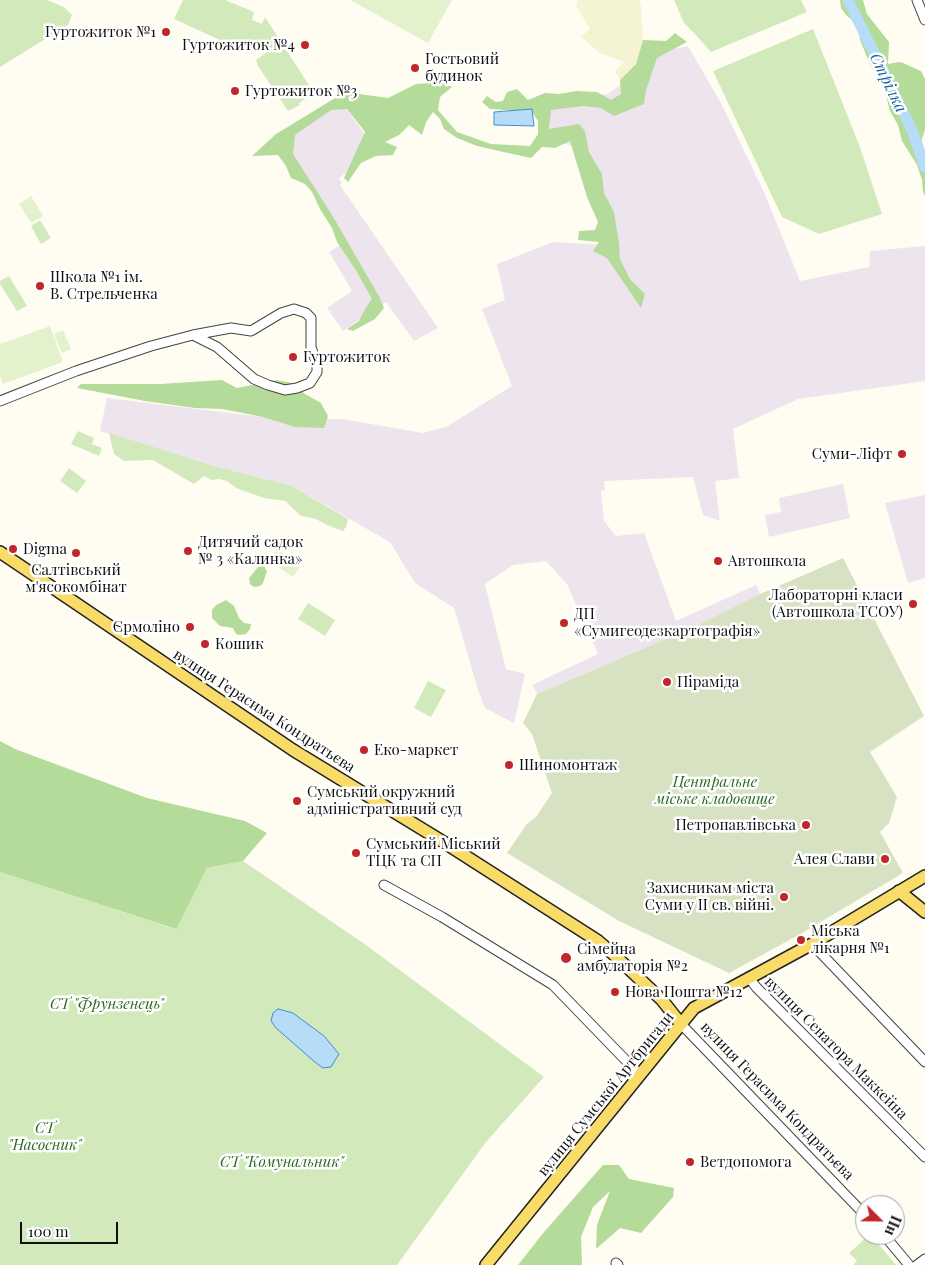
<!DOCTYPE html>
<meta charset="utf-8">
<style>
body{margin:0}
#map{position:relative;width:925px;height:1265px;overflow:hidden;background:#fffdf2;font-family:"Playfair Display",serif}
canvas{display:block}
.north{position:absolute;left:855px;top:1195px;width:50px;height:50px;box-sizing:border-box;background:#fff;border:1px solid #9f9f9f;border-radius:50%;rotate:113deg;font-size:14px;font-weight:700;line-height:20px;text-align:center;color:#101010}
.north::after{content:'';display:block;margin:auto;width:18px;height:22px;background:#c12628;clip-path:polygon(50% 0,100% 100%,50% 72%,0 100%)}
.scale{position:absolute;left:20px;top:1222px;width:98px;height:22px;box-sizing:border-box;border:2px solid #101010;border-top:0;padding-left:6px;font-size:15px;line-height:18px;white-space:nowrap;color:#101010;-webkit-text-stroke:4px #fff;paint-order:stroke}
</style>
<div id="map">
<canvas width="925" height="1265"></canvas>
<div class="north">Пн</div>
<div class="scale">100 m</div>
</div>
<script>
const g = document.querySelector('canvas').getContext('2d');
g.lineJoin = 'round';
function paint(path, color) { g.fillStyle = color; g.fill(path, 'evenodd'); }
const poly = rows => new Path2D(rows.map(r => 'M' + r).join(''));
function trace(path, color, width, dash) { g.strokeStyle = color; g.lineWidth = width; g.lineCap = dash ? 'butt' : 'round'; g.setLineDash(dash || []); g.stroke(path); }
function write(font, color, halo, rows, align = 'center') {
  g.font = font + ' "Playfair Display",serif'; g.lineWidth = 5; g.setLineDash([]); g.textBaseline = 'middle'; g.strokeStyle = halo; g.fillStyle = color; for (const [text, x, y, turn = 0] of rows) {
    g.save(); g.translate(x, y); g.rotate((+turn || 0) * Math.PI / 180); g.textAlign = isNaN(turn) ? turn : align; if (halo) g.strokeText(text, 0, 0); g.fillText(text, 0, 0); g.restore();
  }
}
paint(poly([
 [688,46,722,105,765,194,800,281,869,267,870,251,925,246,925,381,798,399,733,429,739,478,715,481,720,521,703,515,693,477,604,481,605,490,601,491,604,521,616,536,644,533,676,621,756,585,760,594,694,627,537,694,532,685,598,654,567,584,546,561,513,565,485,584,506,669,525,674,514,723,485,708,478,690,454,608,415,583,390,542,292,486,211,465,100,431,107,398,279,419,342,419,423,433,446,427,512,386,482,309,505,300,497,264,553,242,606,245,578,147,543,138,542,101,608,94,640,70,649,48,668,50],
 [341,101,366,136,352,168,339,178,342,183,340,185,438,328,414,341,386,302,343,331,327,308,352,291,329,252,345,242,287,150,290,136],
 [843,484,850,518,769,537,765,515,781,512,779,498],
 [925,495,925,578,908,583,885,503]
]), '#ede4ee');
paint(poly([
 [578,0,639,0,641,7,643,40,636,64,620,80,615,71,624,62,600,53,581,37,590,29,576,6]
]), '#f5f4d2');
paint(poly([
 [0,0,47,0,64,7,72,15,68,25,0,67],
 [183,0,225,0,254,12,252,20,262,24,265,17,314,93,299,103,300,105,288,111,258,66,256,60,266,53,259,43,246,52,174,19],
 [674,0,801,0,807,12,711,52,694,33,684,23],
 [813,29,860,147,882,214,819,234,782,217,713,71],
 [40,220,51,238,41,244,31,226],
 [9,276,27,306,17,311,0,284,0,281],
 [78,431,94,438,92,444,102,448,99,456,71,444],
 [109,433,211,465,292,486,348,519,346,527,343,531,327,525,316,519,301,516,285,501,264,498,236,488,227,481,219,479,211,480,204,476,194,484,153,460,124,461,114,454],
 [69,468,86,481,77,493,60,481],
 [308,603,335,620,325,636,298,619],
 [428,681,446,690,431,717,414,708],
 [243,861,366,945,544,1077,486,1142,397,1265,0,1265,0,872,175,929,207,868],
 [869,1235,871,1235,896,1265,853,1265,857,1261,849,1253]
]), '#d2eabb');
paint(poly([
 [840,0,863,0,867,14,889,42,888,64,899,62,903,63,921,71,925,79,925,130,921,142,925,157,925,196,923,192,922,180,917,165,902,141,898,125,890,111,884,89,870,64,860,40,858,25,846,15,841,8],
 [675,33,687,42,657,58,646,90,644,104,614,116,601,108,583,106,551,110,549,129,579,124,585,131,589,152,602,174,604,193,614,212,619,243,620,259,630,279,645,294,641,308,607,258,593,251,599,242,578,240,579,231,595,230,598,222,587,197,570,141,555,148,542,147,531,158,508,153,477,146,457,138,444,129,440,119,433,112,426,122,422,135,409,125,399,135,385,142,397,147,393,155,376,156,361,163,348,182,344,178,365,132,347,109,331,110,295,135,293,154,332,215,380,298,384,308,375,319,353,331,347,329,359,321,365,309,372,299,357,272,337,242,332,228,320,209,312,192,305,184,291,178,286,166,278,155,252,156,276,134,345,92,388,98,416,84,445,82,452,87,440,97,438,110,457,132,491,144,530,146,538,134,538,121,532,112,490,109,482,102,487,96,496,102,503,101,507,92,517,89,528,100,545,93,559,94,576,91,597,92,611,100,621,94,620,80,636,64,643,40,666,41],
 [222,380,237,388,277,380,292,383,305,394,321,403,328,416,324,428,295,427,263,417,222,409,195,408,145,401,77,388,81,384,160,384],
 [259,566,264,566,267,571,263,583,260,586,254,587,250,584,249,578],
 [226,600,234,606,239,618,244,623,251,624,250,629,246,634,240,635,236,634,233,628,220,626,212,618,212,610,216,605],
 [0,741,15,749,147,798,245,821,267,833,243,861,207,868,176,929,0,872],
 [603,1165,619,1165,629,1179,674,1188,673,1197,641,1233,620,1228,596,1249,597,1225,610,1191,593,1207,581,1237,582,1265,518,1265,544,1232]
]), '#b5db9a');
paint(poly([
 [843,558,924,716,870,752,897,797,889,823,880,832,903,873,802,933,729,973,619,921,507,853,526,825,536,817,552,793,532,734,523,723,537,694,694,627,760,594]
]), '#d6e2c2');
paint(poly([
 [350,0,452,0,428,43],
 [31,196,43,216,31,223,19,204],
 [50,326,63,362,3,384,0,376,0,344],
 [63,330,71,349,62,353,54,334],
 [277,549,301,565,293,577,269,561]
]), '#e3f1cd');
const water = poly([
 [532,109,534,126,494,125,494,112,532,109],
 [278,1009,293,1013,324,1036,339,1054,331,1067,323,1068,316,1063,276,1028,271,1021,273,1013,278,1009]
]);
paint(water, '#b6dcf7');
trace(water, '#3d8fce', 1);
trace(poly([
 [848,0,912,130,925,167]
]), '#b6dcf7', 11);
const minor = poly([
 [917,0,925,20],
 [0,401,76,371,151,346,193,335,231,328,251,331,281,313,294,309,306,313,311,318,311,347,317,365,317,372,310,383,297,388,285,390,268,385,254,379,217,347,193,335],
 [384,885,442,917,553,985,640,1075],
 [812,944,925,1062],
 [750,979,756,987,925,1157],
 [681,1024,865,1215],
 [884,1235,909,1265],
 [616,1263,618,1265],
 [917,1265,925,1259]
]);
const major = poly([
 [0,552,293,750,445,843,598,941,611,952,662,1000,681,1024],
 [899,891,925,912],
 [486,1265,694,1008,812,944,925,876]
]);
trace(minor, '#434343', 11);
trace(major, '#212121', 14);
trace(minor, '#fff', 9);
trace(major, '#f9db68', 11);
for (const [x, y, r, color] of [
 [166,32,5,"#c12628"],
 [305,45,5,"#c12628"],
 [415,68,5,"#c12628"],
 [235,91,5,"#c12628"],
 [40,286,5,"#c12628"],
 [293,357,5,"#c12628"],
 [902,454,5,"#c12628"],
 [13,549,5,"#c12628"],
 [188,551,5,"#c12628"],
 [76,553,5,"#c12628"],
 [718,561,5,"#c12628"],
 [913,604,5,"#c12628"],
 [564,623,5,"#c12628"],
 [190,627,5,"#c12628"],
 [205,644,5,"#c12628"],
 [667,682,5,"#c12628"],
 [364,750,5,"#c12628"],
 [509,765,5,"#c12628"],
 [297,801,5,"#c12628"],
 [806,825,5,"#c12628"],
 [356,853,5,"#c12628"],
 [885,859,5,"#c12628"],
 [784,897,5,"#c12628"],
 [801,940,5,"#c12628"],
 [566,958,6,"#c12628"],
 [615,992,5,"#c12628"],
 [690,1162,5,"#c12628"]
]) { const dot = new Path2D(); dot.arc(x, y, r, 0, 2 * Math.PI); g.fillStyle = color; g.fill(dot); trace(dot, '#fff', 2); }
write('15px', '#101010', '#fff', [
 ["Гуртожиток №1",156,32,"right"],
 ["Гуртожиток №4",295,45,"right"],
 ["Гостьовий",425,59],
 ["будинок",425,76],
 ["Гуртожиток №3",245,91],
 ["Школа №1 ім.",50,277],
 ["В. Стрельченка",50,294],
 ["Гуртожиток",303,357],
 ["Суми-Ліфт",892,454,"right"],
 ["Дитячий садок",198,542],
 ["№ 3 «Калинка»",198,559],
 ["Digma",23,549],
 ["Автошкола",728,561],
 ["Салтівський",76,570,"center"],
 ["м'ясокомбінат",76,587,"center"],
 ["Лабораторні класи",903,595,"right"],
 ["(Автошкола ТСОУ)",903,612,"right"],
 ["ДП",574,614],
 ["«Сумигеодезкартографія»",574,631],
 ["Єрмоліно",180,627,"right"],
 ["Кошик",215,644],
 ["Піраміда",677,682],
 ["Еко-маркет",374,750],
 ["Шиномонтаж",519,765],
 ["Сумський окружний",307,792],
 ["адміністративний суд",307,809],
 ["Петропавлівська",796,825,"right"],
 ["Сумський Міський",366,844],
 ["ТЦК та СП",366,861],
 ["Алея Слави",875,859,"right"],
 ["Захисникам міста",774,888,"right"],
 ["Суми у ІІ св. війні.",774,905,"right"],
 ["Міська",811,931],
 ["лікарня №1",811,948],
 ["Сімейна",577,949],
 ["амбулаторія №2",577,966],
 ["Нова Пошта №12",625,992],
 ["Ветдопомога",700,1162]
], 'left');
write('15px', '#101010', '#fff', [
 ["вулиця Герасима Кондратьєва",264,711,33],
 ["вулиця Сенатора Маккейна",836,1048,45],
 ["вулиця Сумської Артбригади",606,1094,-51],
 ["вулиця Герасима Кондратьєва",777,1101,46]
]);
write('italic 15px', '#2b691e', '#fff', [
 ["Центральне",715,782],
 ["міське кладовище",715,799],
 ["СТ \"Фрунзенець\"",107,1004],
 ["СТ",45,1128],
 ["\"Насосник\"",45,1145],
 ["СТ \"Комунальник\"",282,1162]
]);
write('italic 16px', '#1761a3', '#fff', [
 ["Стрілка",888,83,64]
]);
</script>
